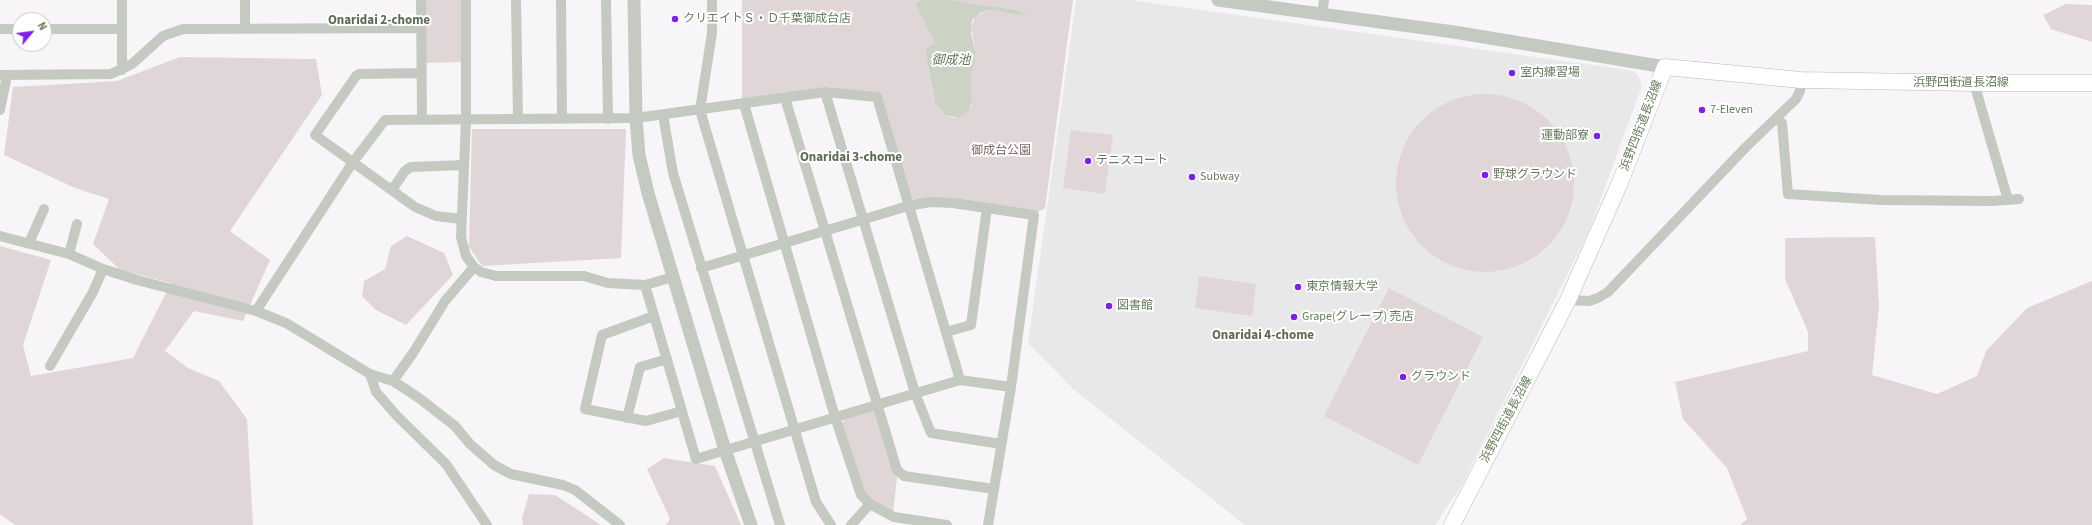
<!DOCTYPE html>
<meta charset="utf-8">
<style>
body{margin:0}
#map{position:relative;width:2092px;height:525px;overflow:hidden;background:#f8f5f8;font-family:"Source Sans 3",sans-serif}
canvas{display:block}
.north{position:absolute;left:12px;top:12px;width:40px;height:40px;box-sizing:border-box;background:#fff;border:1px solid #c2cbbe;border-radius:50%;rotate:61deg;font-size:11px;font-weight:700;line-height:16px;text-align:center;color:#677c5d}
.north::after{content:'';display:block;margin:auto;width:14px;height:18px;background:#7d20ed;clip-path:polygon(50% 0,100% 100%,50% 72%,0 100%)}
</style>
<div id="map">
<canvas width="2092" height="525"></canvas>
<div class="north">N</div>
</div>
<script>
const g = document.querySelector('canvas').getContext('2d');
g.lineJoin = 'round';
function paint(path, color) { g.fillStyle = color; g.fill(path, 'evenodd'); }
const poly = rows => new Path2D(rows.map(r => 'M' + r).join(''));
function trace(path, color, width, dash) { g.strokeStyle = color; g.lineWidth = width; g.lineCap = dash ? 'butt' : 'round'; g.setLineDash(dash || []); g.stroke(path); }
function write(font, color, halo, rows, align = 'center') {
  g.font = font + ' "Source Sans 3","Noto Sans JP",sans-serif'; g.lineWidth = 4; g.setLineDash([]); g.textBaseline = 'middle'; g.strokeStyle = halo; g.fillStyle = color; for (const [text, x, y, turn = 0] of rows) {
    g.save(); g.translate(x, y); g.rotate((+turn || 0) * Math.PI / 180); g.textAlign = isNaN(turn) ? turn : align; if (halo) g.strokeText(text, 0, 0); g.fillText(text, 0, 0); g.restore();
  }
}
paint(poly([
 [1076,0,1130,0,1628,70,1635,72,1640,80,1642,86,1589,231,1463,483,1435,525,1245,525,1073,389,1028,343]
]), '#e9e8e8');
paint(poly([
 [424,0,463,0,463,62,426,63],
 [742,0,921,0,915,3,936,43,926,48,926,55,934,100,945,115,954,118,971,106,972,101,971,73,975,63,976,53,971,28,975,16,989,10,1025,16,1026,14,1017,10,951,0,1073,0,1045,208,1038,212,915,201,910,197,880,95,827,87,742,99],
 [2066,4,2092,5,2092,42,2051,29,2043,15],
 [180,57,316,59,322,95,230,231,270,260,243,321,194,311,165,351,188,368,219,381,247,419,253,525,15,525,0,514,0,246,51,260,23,345,31,376,133,358,171,283,120,270,93,244,109,199,75,188,4,155,13,87,117,81],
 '1396 183a89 89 0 1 1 178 0a89 89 0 1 1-178 0Z',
 [472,129,626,129,621,258,482,266,469,247],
 [1071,130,1113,135,1105,194,1063,188],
 [407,236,444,253,453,275,406,325,376,310,362,296,364,281,385,269,391,246],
 [1875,237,1879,306,1872,375,1937,394,1977,376,1986,351,2027,308,2092,281,2092,525,1740,525,1747,519,1727,468,1683,419,1675,382,1808,351,1808,332,1785,279,1785,238],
 [1199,276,1256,284,1252,316,1195,308],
 [1389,288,1483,337,1418,465,1324,416],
 [873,411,877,414,897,478,893,513,865,495,841,425,844,420],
 [664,458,715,466,741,525,666,525,670,519,647,469],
 [529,494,555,495,601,525,523,525,522,518]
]), '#e0d6d8');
paint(poly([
 [921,0,951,0,1017,10,1026,14,1025,16,989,10,980,13,972,20,971,33,976,53,975,63,971,73,972,101,969,110,959,118,945,115,935,103,926,55,926,48,935,43,915,3]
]), '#ccd3c4');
const primary = poly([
 [1452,525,1568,300,1619,185,1665,67,1801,80,1974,83,2092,83]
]);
trace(primary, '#b4bbb0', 17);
trace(poly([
 [122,0,122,70],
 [421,0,422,119],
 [466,0,466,120,461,237,466,256,474,267,481,272,496,276,584,276,608,283,645,285,673,277],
 [516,0,518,119],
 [561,0,562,119],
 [606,0,608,119],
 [712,0,712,33,700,110,816,502,831,525],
 [1322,15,1324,0],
 [245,28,245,0],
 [0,29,20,29],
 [44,29,122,29],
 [422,73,359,74,356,76,315,135,415,207,436,216,461,219],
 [0,75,111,74,132,64,163,36,183,29,421,28],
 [1974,83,2008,200],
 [825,92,915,393,931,433,1001,444],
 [785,98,897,470,904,476,994,489],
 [744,104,835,417,861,495,870,504,894,517,947,525],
 [0,110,7,75],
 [663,115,673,173,780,525],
 [1776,118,1782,123,1788,194,1881,200,1992,201,2019,199],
 [392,190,405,171,411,167,464,165],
 [0,236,69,254,103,269,137,280,256,311,286,323,370,374,393,381,419,398,455,426,470,444,494,465,511,474,563,485,575,490,620,525],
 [29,243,44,209],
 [69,254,77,224],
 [701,268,908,206,930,202,953,203,1034,215,1011,387,988,525],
 [645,285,696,459,960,380,1011,387],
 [1568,300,1589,301,1598,298,1608,292,1746,147,1796,99,1800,91,1801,80],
 [256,311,353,162,385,120,636,118,825,92,877,97,960,380],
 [654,316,602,335,585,409,646,421,682,411],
 [946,332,971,325,987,208],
 [50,366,93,292,103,269],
 [370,374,376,392,397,416,446,464,487,525],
 [393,381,413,353,445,301,474,267],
 [627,418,640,367,667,359],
 [851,525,870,504]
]), '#c4cac1', 10);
trace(poly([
 [634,0,636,118,639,155,648,193,725,450,751,525],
 [1218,0,1454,32,1665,67]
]), '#c4cac1', 13);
trace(primary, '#fff', 16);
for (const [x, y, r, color] of [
 [675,19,4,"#7d20ed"],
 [1512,73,4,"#7d20ed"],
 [1702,110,4,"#7d20ed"],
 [1597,136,4,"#7d20ed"],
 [1088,161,4,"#7d20ed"],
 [1485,175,4,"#7d20ed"],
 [1192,177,4,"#7d20ed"],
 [1298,287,4,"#7d20ed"],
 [1109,306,4,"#7d20ed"],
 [1294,317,4,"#7d20ed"],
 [1403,377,4,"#7d20ed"]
]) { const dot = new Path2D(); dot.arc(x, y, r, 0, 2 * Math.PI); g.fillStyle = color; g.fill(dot); trace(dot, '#fff', 1.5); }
write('12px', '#677c5d', '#fff', [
 ["クリエイトＳ・Ｄ千葉御成台店",683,19],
 ["室内練習場",1520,73],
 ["7-Eleven",1710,110],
 ["運動部寮",1589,136,"right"],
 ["テニスコート",1096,161],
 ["野球グラウンド",1493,175],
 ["Subway",1200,177],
 ["東京情報大学",1306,287],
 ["図書館",1117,306],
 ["Grape(グレープ) 売店",1302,317],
 ["グラウンド",1411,377]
], 'left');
write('12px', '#677c5d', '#fff', [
 ["浜野四街道長沼線",1961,83],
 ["浜野四街道長沼線",1642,126,-69],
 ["浜野四街道長沼線",1507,420,-62]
]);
write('12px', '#7f6565', '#fff', [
 ["御成台公園",1001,151]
]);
write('bold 13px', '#5c6d54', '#fff', [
 ["Onaridai 2-chome",379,21],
 ["Onaridai 3-chome",851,158],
 ["Onaridai 4-chome",1263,336]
]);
write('italic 13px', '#667557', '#fff', [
 ["御成池",951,61]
]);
</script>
